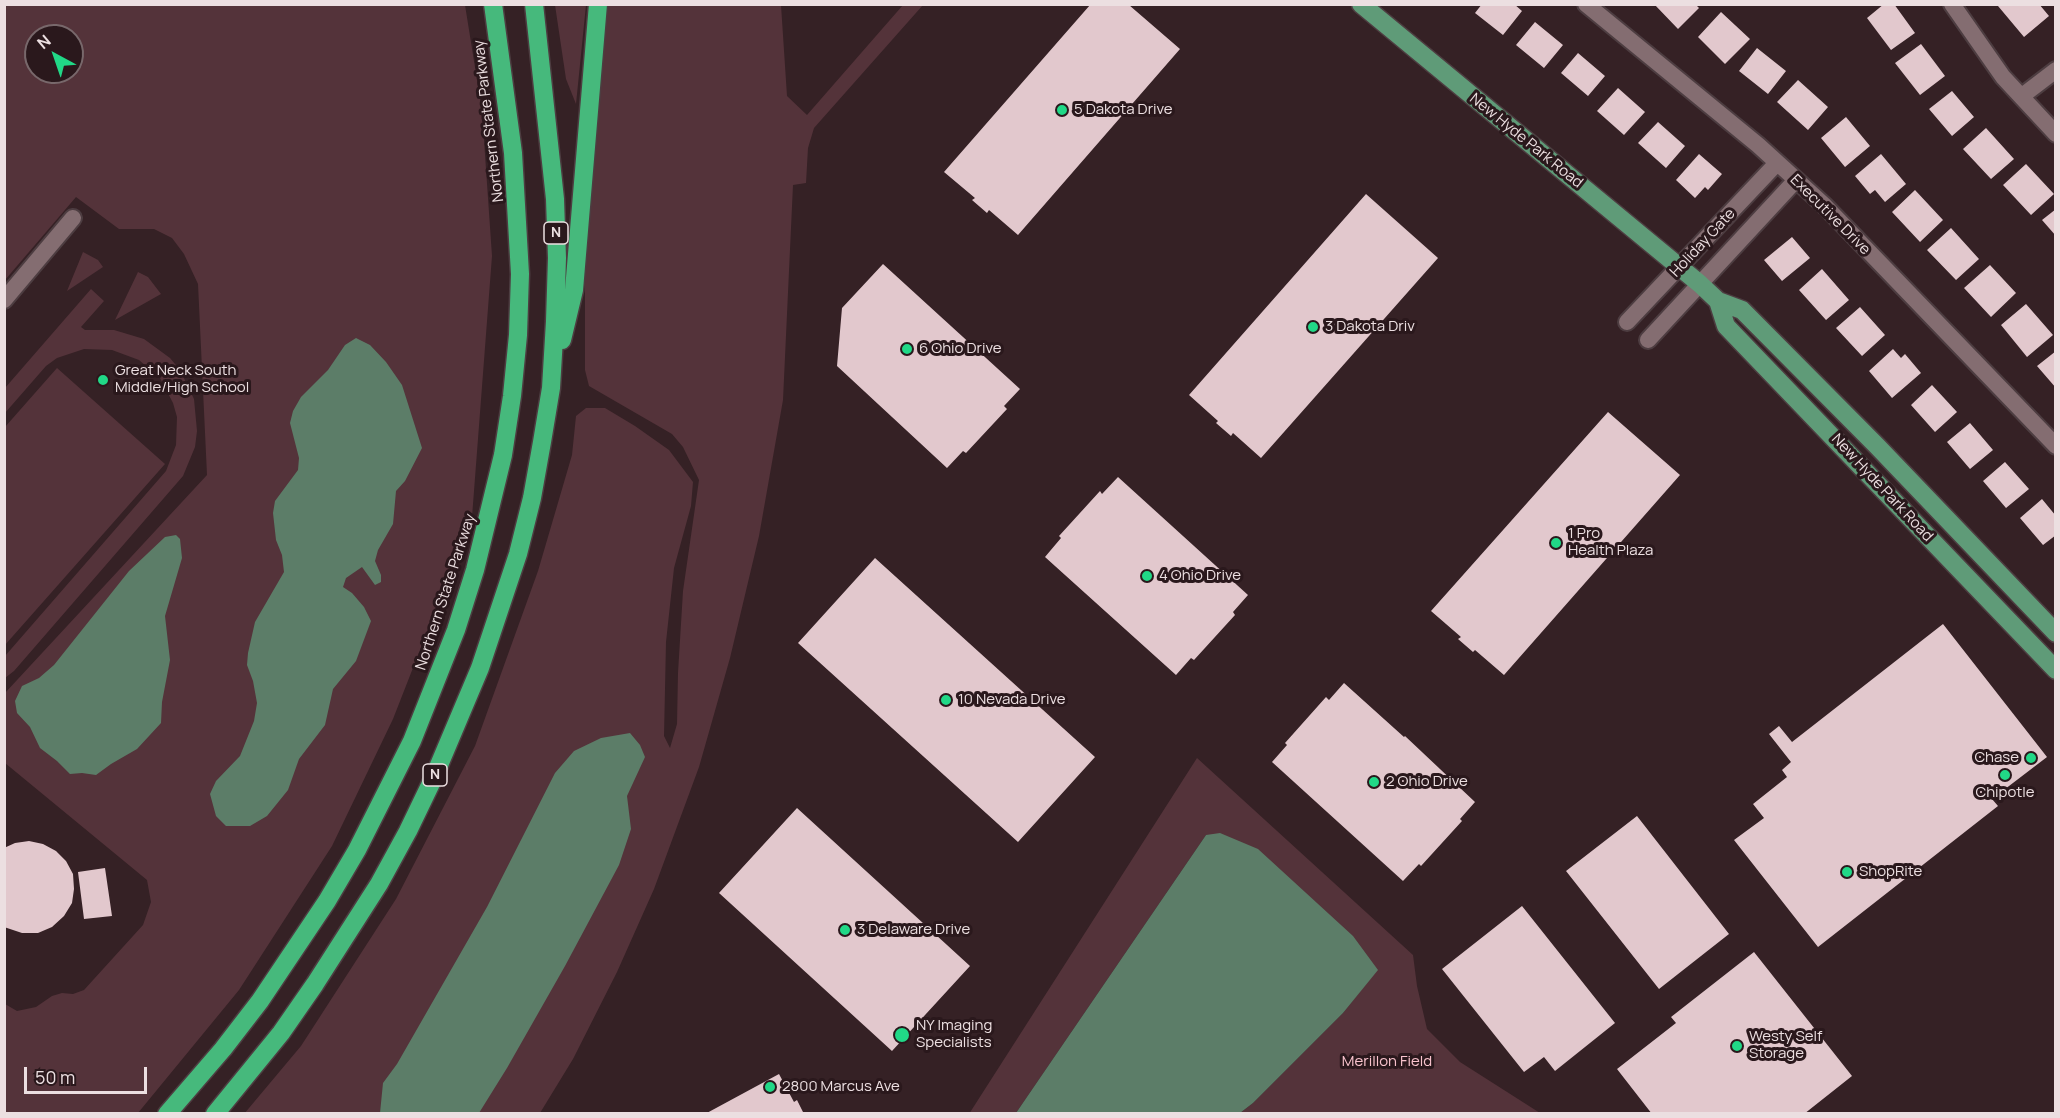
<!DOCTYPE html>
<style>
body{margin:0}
#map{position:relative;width:2060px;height:1118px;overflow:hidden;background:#352125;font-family:Manrope,sans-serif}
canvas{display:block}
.frame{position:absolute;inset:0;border:6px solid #ecdfe1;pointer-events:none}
.north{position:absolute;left:24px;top:24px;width:60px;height:60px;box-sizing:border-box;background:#2a181c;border:2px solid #78686b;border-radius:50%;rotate:320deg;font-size:16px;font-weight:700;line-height:24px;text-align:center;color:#ecdfe1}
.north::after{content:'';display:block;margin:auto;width:21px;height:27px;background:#21d887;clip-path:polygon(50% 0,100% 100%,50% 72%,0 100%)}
.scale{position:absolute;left:24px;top:1067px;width:123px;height:27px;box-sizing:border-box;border:3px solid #ecdfe1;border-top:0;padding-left:8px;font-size:18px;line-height:21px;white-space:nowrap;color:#ecdfe1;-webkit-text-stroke:4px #2a181c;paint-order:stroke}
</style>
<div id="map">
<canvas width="2060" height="1118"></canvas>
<div class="frame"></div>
<div class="north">N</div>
<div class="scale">50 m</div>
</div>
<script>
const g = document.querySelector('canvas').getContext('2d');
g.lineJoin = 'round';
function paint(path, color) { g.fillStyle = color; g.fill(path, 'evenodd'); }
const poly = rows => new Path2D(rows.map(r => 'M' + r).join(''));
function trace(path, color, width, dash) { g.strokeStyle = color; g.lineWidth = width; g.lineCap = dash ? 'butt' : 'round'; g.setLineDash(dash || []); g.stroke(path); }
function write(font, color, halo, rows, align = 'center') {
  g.font = font + ' Manrope,sans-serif'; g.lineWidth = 6; g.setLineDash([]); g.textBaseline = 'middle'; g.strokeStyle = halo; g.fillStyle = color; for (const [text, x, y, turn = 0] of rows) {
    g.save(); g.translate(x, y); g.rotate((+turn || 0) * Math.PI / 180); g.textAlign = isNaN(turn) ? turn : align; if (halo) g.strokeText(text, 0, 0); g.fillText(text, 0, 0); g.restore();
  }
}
paint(poly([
 [4,5,465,5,482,111,492,256,472,517,393,719,332,846,239,990,138,1113,5,1113,5,1004,17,1011,36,1007,52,996,62,993,73,994,84,990,143,925,151,902,147,880,5,763,5,693,207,475,198,284,184,254,172,238,154,229,119,229,76,197,5,280],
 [36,36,72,36,72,72,36,72],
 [555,5,586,5,576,104,566,79],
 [607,5,781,5,787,96,807,115,903,5,923,5,814,128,808,148,806,183,793,185,783,400,759,536,730,658,699,767,654,889,617,972,573,1059,540,1113,244,1114,301,1046,396,899,475,746,538,571,572,455,576,416,586,408,605,408,635,426,669,450,693,482,691,506,674,568,666,642,664,736,670,748,677,724,678,673,683,591,699,480,683,447,672,434,589,386,585,370,585,217],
 [83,252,98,260,103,267,67,291],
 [138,272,148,277,161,294,115,320],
 [91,289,104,301,81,327,85,330,114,330,144,339,170,358,180,370,194,399,197,431,195,447,183,476,14,671,5,678,5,656,166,471,176,445,177,417,173,403,160,378,139,360,112,350,84,349,57,358,46,366,5,413,5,388],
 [57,368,165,464,5,645,5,427],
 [1197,758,1413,955,1417,986,1427,1029,1460,1062,1540,1113,1240,1113,1253,1103,1343,1013,1377,970,1206,835,1016,1113,969,1114]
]), '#54333a');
paint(poly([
 [356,338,370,345,386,362,402,385,422,448,405,481,396,491,393,524,378,550,375,561,381,575,381,582,375,585,362,567,346,578,343,587,352,593,364,607,371,621,356,661,333,689,325,725,299,759,288,790,267,816,250,826,226,826,216,816,210,794,216,781,240,756,254,721,257,703,253,681,247,665,248,653,255,622,284,572,282,555,276,540,273,513,275,501,298,470,299,458,290,423,293,411,301,397,328,370,345,345],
 [176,535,180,539,182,558,165,616,170,660,162,702,161,723,137,749,111,764,96,775,82,773,70,774,57,761,40,748,30,727,17,713,15,701,22,686,39,678,54,665,129,571,165,537],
 [630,733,640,745,645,757,627,796,631,829,619,865,565,966,507,1068,479,1113,380,1113,383,1083,397,1064,487,907,555,773,574,751,601,738],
 [1220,833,1258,849,1353,936,1378,970,1343,1013,1253,1103,1240,1113,1016,1113,1206,835]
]), '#5c7d68');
paint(poly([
 [1482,4,1514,4,1522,11,1503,35,1475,13],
 [1654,4,1695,4,1699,8,1678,29],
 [1884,4,1894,4,1915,33,1891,50,1867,18],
 [1999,4,2039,4,2049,16,2024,37,1998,6],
 [1090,5,1129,5,1180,49,1018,235,989,210,987,213,972,200,975,198,944,172],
 [1721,12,1750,39,1725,64,1698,37],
 [1535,22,1563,45,1544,68,1516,45],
 [1921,44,1945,76,1920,95,1895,63],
 [1757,48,1786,71,1768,94,1739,71],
 [1578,53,1605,76,1588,96,1561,73],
 [1798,80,1828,107,1808,130,1777,102],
 [1618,88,1645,112,1624,135,1597,111],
 [1952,91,1974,117,1952,136,1929,109],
 [1846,117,1870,146,1845,167,1821,138],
 [1658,122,1685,146,1666,168,1638,143],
 [1986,128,2014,159,1991,179,1963,149],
 [1699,154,1722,174,1708,190,1705,187,1695,198,1676,180],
 [1881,154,1906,184,1885,202,1875,190,1870,194,1855,176],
 [2026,164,2054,194,2031,215,2003,185],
 [1915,190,1943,220,1920,242,1892,212],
 [1366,194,1438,258,1261,458,1233,433,1231,436,1216,423,1218,421,1189,395],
 [2056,209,2056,236,2042,220],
 [1951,228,1979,259,1956,280,1927,250],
 [1792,237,1810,258,1782,281,1764,260],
 [883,264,1020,389,1004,406,1007,409,966,453,963,451,947,468,837,366,842,308],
 [1990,265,2016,293,1991,317,1964,288],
 [1822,269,1849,300,1826,320,1799,290],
 [2026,304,2053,335,2027,357,2001,325],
 [1860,307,1885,335,1862,356,1836,328],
 [1893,349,1901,358,1905,354,1921,373,1892,398,1869,371],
 [2056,351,2056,388,2037,366],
 [1932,385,1957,412,1935,432,1911,405],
 [1608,412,1680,475,1504,675,1475,650,1473,652,1458,639,1461,637,1431,611],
 [1970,423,1993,450,1970,469,1947,442],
 [2005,462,2029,489,2006,508,1983,481],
 [1118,477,1248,595,1233,612,1235,615,1194,660,1191,658,1176,675,1045,557,1061,538,1059,536,1100,491,1102,494],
 [2042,499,2056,516,2056,535,2043,545,2020,518],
 [875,558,1095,757,1018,842,798,643],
 [1943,624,2047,757,1992,799,1998,806,1818,947,1734,840,1764,818,1753,804,1787,777,1782,770,1791,762,1769,734,1779,726,1792,742],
 [1344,683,1404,737,1405,736,1475,802,1460,819,1462,821,1421,866,1419,864,1403,881,1272,762,1287,745,1285,743,1326,697,1329,700],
 [797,808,970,966,892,1051,719,893],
 [1637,816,1729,934,1659,989,1566,871],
 [29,841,43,844,56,851,66,861,73,874,74,889,72,903,64,916,52,927,38,933,22,933,4,927,4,848,15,843],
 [105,868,112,916,84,919,78,872],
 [1522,906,1615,1023,1555,1071,1544,1057,1524,1072,1442,969],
 [1754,952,1852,1076,1804,1114,1652,1114,1617,1069,1676,1023,1671,1017],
 [779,1074,794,1102,797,1100,804,1114,705,1114]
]), '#e2c8cd');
const minor = poly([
 [1586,4,1758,145,1825,206,2056,446],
 [1952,4,2003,77,2056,134],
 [2022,96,2056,70],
 [4,300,73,218],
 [1627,322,1777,163],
 [1648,340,1796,180]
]);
const major = poly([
 [1361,4,1700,284,1718,301,1726,326,2056,670],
 [1718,301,1742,310,1877,446,2056,633]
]);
const highway = poly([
 [562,340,574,290,598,4],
 [167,1114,223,1049,260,1001,327,901,357,850,412,741,456,630,475,570,503,455,512,396,518,335,520,274,513,153,493,4],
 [215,1114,281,1033,315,984,379,884,408,831,434,777,480,668,518,554,532,498,542,442,551,388,555,321,557,258,555,199,534,4]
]);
trace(minor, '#4d3d41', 20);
trace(major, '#4d3d41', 21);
trace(highway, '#4d3d41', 21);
trace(minor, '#846d71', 16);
trace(major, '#5f9b78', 18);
trace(highway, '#46b97c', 18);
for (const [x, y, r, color] of [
 [1062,110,6,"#21d887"],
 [1313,327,6,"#21d887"],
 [907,349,6,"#21d887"],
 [103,380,6,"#21d887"],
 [1556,543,6,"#21d887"],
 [1147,576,6,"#21d887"],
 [946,700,6,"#21d887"],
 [2031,758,6,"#21d887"],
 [2005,775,6,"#21d887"],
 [1374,782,6,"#21d887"],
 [1847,872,6,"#21d887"],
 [845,930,6,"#21d887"],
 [902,1035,8,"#21d887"],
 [1737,1046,6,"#21d887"],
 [770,1087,6,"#21d887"]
]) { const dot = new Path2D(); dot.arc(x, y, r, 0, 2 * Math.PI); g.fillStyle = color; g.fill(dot); trace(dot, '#2a181c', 2); }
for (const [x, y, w] of [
 [556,233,24],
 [435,775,24]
]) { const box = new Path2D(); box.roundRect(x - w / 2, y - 11, w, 22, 4.5); g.fillStyle = '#2a181c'; g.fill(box); trace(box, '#ecdfe1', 1.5); }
write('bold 14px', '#ecdfe1', null, [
 ["N",556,233],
 ["N",435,775]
]);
write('15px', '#ecdfe1', '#2a181c', [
 ["5 Dakota Drive",1074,110],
 ["3 Dakota Driv",1325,327],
 ["6 Ohio Drive",919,349],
 ["Great Neck South",115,371],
 ["Middle/High School",115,388],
 ["1 Pro",1568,534],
 ["Health Plaza",1568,551],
 ["4 Ohio Drive",1159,576],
 ["10 Nevada Drive",958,700],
 ["Chase",2019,758,"right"],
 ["2 Ohio Drive",1386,782],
 ["Chipotle",2005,793,"center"],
 ["ShopRite",1859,872],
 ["3 Delaware Drive",857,930],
 ["NY Imaging",916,1026],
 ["Specialists",916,1043],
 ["Westy Self",1749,1037],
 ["Storage",1749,1054],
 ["2800 Marcus Ave",782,1087]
], 'left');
write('15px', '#ecdfe1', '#2a181c', [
 ["Northern State Parkway",489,121,-97],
 ["New Hyde Park Road",1526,141,39],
 ["Executive Drive",1830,215,45],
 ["Holiday Gate",1703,243,-47],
 ["New Hyde Park Road",1882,488,47],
 ["Northern State Parkway",446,592,-72]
]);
write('15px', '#f9c3cd', '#2a181c', [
 ["Merillon Field",1387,1062]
]);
</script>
